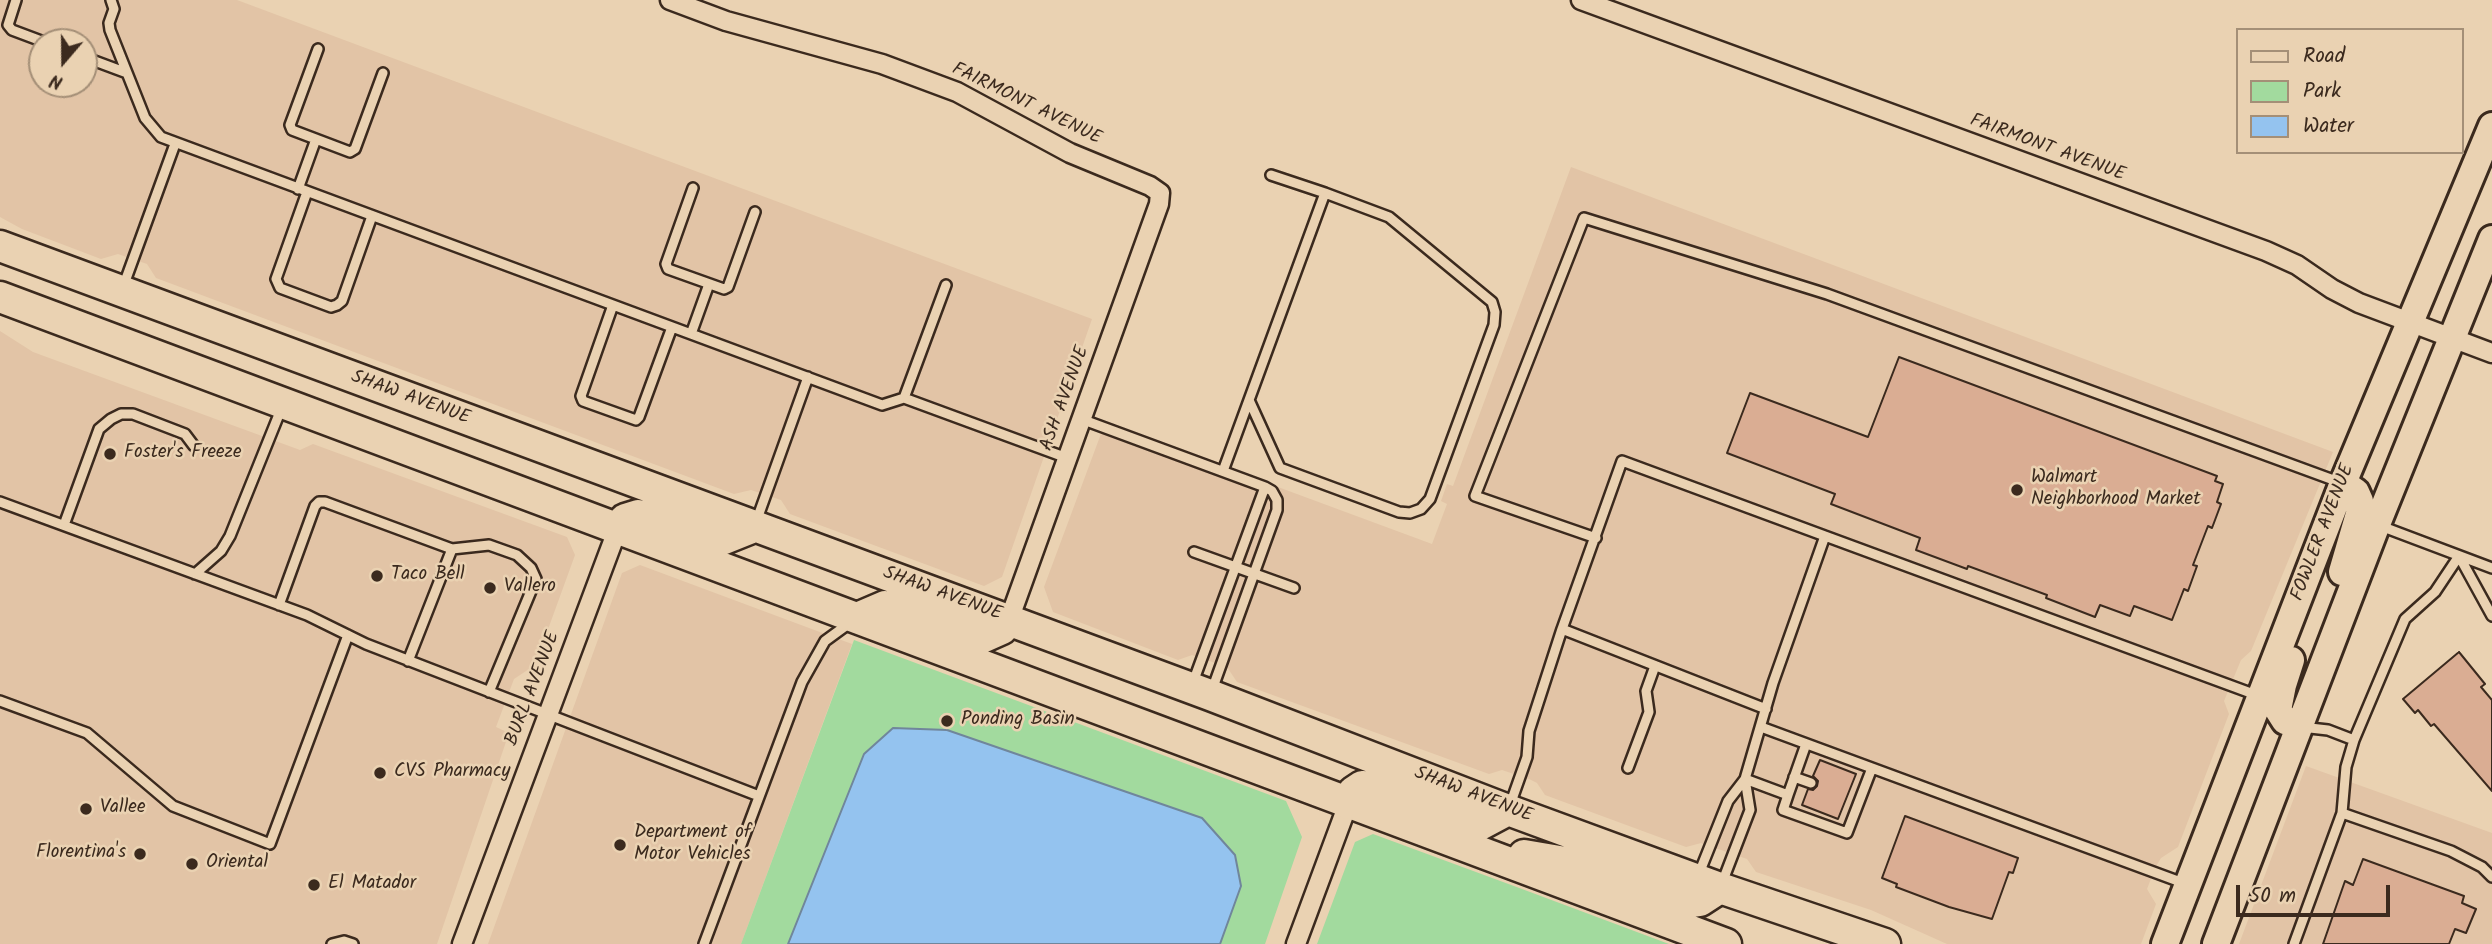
<!DOCTYPE html>
<style>
body{margin:0}
#map{position:relative;width:2492px;height:944px;overflow:hidden;background:#ead2b2;font-family:Kalam,sans-serif}
canvas{display:block}
.legend{position:absolute;left:2236px;top:28px;width:228px;height:126px;box-sizing:border-box;background:#ead2b2;border:2px solid #a48f77;margin:0;padding:9px 12px;list-style:none;font-size:21px;color:#3b2a1e}
.legend li{display:flex;align-items:center;gap:14px;height:35px}
.legend b{width:35px;border:2px solid #a48f77}
.north{position:absolute;left:28px;top:28px;width:70px;height:70px;box-sizing:border-box;background:#ead2b2;border:2px solid #a48f77;border-radius:50%;rotate:200deg;font-size:19px;font-weight:700;line-height:28px;text-align:center;color:#3b2a1e}
.north::after{content:'';display:block;margin:auto;width:24px;height:32px;background:#3b2a1e;clip-path:polygon(50% 0,100% 100%,50% 72%,0 100%)}
.scale{position:absolute;left:2236px;top:885px;width:154px;height:32px;box-sizing:border-box;border:4px solid #3b2a1e;border-top:0;padding-left:9px;font-size:21px;line-height:24px;white-space:nowrap;color:#3b2a1e;-webkit-text-stroke:5px #ead2b2;paint-order:stroke}
</style>
<div id="map">
<canvas width="2492" height="944"></canvas>
<ul class="legend">
<li><b style="height:9px;background:#ead2b2"></b>Road</li>
<li><b style="height:19px;background:#a2da9e"></b>Park</li>
<li><b style="height:19px;background:#94c3ef"></b>Water</li>
</ul>
<div class="north">N</div>
<div class="scale">50 m</div>
</div>
<script>
const g = document.querySelector('canvas').getContext('2d');
g.lineJoin = 'round';
function paint(path, color) { g.fillStyle = color; g.fill(path, 'evenodd'); }
const poly = rows => new Path2D(rows.map(r => 'M' + r).join(''));
function trace(path, color, width, dash) { g.strokeStyle = color; g.lineWidth = width; g.lineCap = dash ? 'butt' : 'round'; g.setLineDash(dash || []); g.stroke(path); }
function write(font, color, halo, rows, align = 'center') {
  g.font = font + ' Kalam,sans-serif'; g.lineWidth = 5; g.setLineDash([]); g.textBaseline = 'middle'; g.strokeStyle = halo; g.fillStyle = color; for (const [text, x, y, turn = 0] of rows) {
    g.save(); g.translate(x, y); g.rotate((+turn || 0) * Math.PI / 180); g.textAlign = isNaN(turn) ? turn : align; if (halo) g.strokeText(text, 0, 0); g.fillText(text, 0, 0); g.restore();
  }
}
paint(poly([
 [0,0,237,0,1092,319,1002,577,984,586,790,514,781,500,751,490,734,494,156,278,147,264,118,254,101,259,22,229,0,217],
 [42,42,84,42,84,84,42,84],
 [1571,167,2333,452,2251,651,2241,660,2224,701,2229,714,2178,847,2161,858,2155,868,2147,889,2156,904,2141,944,1947,944,1871,910,1756,872,1747,859,1701,843,1686,847,1545,795,1537,783,1529,779,1502,770,1489,774,1237,682,1227,667,1192,655,1178,660,1053,612,1044,587,1105,423,1432,544,1447,504,1441,501,1447,484,1453,486],
 [0,331,33,352,300,450,313,444,567,537,575,555,535,665,514,679,496,727,509,733,437,944,0,944],
 [640,565,852,644,741,944,488,944,622,573],
 [2306,766,2492,833,2492,944,2239,944]
]), '#e2c4a6');
paint(poly([
 [854,640,1286,801,1302,837,1265,944,741,944],
 [1373,834,1522,889,1669,944,1317,944,1355,842]
]), '#a2da9e');
const water = poly([
 [893,728,947,730,1202,818,1235,855,1241,886,1220,944,788,944,864,754,893,728]
]);
paint(water, '#94c3ef');
trace(water, '#70869b', 2);
const building = poly([
 [1899,357,2217,476,2215,481,2223,484,2217,502,2221,504,2212,528,2208,526,2193,565,2197,566,2188,591,2184,589,2172,620,2134,606,2130,616,2100,605,2095,617,2046,598,2047,595,1968,566,1967,569,1916,550,1920,538,1831,504,1835,494,1727,453,1750,393,1868,437,1899,357],
 [2459,652,2485,684,2481,687,2492,700,2492,791,2434,724,2431,726,2418,710,2415,713,2403,699,2459,652],
 [1820,760,1856,774,1838,819,1802,805,1808,789,1813,790,1817,786,1818,781,1813,776,1820,760],
 [1905,816,2018,858,2013,873,2009,872,1992,919,1949,907,1896,887,1897,884,1882,878,1905,816],
 [2363,859,2464,896,2462,903,2476,909,2466,933,2455,929,2449,944,2323,944,2345,881,2353,885,2363,859]
]);
paint(building, '#daad93');
trace(building, '#3b2a1e', 2);
const service = poly([
 [16,0,8,25,12,30,44,42],
 [111,0,114,9,109,23,110,30,145,118,161,137,882,405,904,398,1067,458],
 [318,49,290,125,292,130,350,152,355,149,383,73],
 [84,57,127,73],
 [1271,175,1325,193],
 [693,188,666,264,668,269,724,289,728,287,755,212],
 [298,189,316,139],
 [307,192,276,279,280,288,331,307,337,305,342,301,372,216],
 [1325,193,1389,217,1492,302,1495,312,1494,325,1430,499,1421,509,1410,513,1399,512,1280,468,1249,400,1325,193],
 [123,287,175,144],
 [613,305,581,396,583,401,636,420,639,417,672,327],
 [691,334,709,284],
 [904,398,946,285],
 [1081,419,1265,487,1272,491,1277,500,1277,510,1212,690],
 [1223,471,1249,400],
 [0,502,307,615,366,644,759,796],
 [756,522,808,377],
 [64,525,99,429,111,419,121,414,133,414,185,434,194,446],
 [2378,525,2492,568],
 [1825,536,2259,696],
 [1596,538,1475,496,1584,218,1827,294,2339,482],
 [1194,552,1294,588],
 [195,574,221,551,230,536,282,407],
 [279,605,315,506,319,502,325,502,452,549],
 [1562,629,1766,709],
 [408,661,452,549,489,545,517,555,531,568,536,579,489,692],
 [1192,685,1265,487],
 [0,701,87,733,173,806,270,844,348,635],
 [1761,727,2186,884],
 [2301,727,2328,730,2354,740,2405,619,2435,592,2459,556,2492,616],
 [1628,768,1649,712,1646,691,1655,666],
 [1794,777,1811,783],
 [1788,795,1806,744],
 [1510,805,1527,757,1529,731,1562,629,1622,461,1825,536,1773,683,1745,779,1788,795,1783,810,1847,833,1872,768],
 [2342,813,2451,851,2482,867,2492,877],
 [1698,876,1728,801,1745,779,1750,810,1722,883],
 [332,944,344,941,353,944],
 [704,944,802,682,825,641,851,622],
 [2294,944,2342,813,2346,767,2354,740]
]);
const minor = poly([
 [670,0,726,21,882,64,957,92,1070,153,1150,186,1160,193,1159,204,1009,620],
 [1581,0,2266,251,2297,265,2332,289,2359,303,2492,353],
 [462,944,618,528],
 [1296,944,1348,804]
]);
const secondary = poly([
 [2342,572,2359,514,2360,501,2356,492,2343,483],
 [2291,660,2283,685,2278,710,2285,721,2299,726],
 [2165,944,2343,483,2492,126],
 [2216,944,2377,524,2492,239]
]);
const primary = poly([
 [0,246,1210,695,1508,810,1720,888,1885,944],
 [0,297,1726,944],
 [618,528,625,519,638,515,652,517,719,541,754,527],
 [857,618,885,606,971,635,984,637,1002,629,1009,620],
 [1348,804,1353,792,1362,786,1374,787,1478,826,1508,810],
 [1524,855,1571,863,1686,903,1700,901,1720,888]
]);
trace(service, '#3b2a1e', 14);
trace(minor, '#3b2a1e', 23);
trace(secondary, '#3b2a1e', 32);
trace(primary, '#3b2a1e', 35);
trace(service, '#ead2b2', 9);
trace(minor, '#ead2b2', 18);
trace(secondary, '#ead2b2', 26);
trace(primary, '#ead2b2', 30);
for (const [x, y, r, color] of [
 [110,454,7,"#3b2a1e"],
 [2017,490,7,"#3b2a1e"],
 [377,576,7,"#3b2a1e"],
 [490,588,7,"#3b2a1e"],
 [947,721,7,"#3b2a1e"],
 [380,773,7,"#3b2a1e"],
 [86,809,7,"#3b2a1e"],
 [620,845,7,"#3b2a1e"],
 [140,854,7,"#3b2a1e"],
 [192,864,7,"#3b2a1e"],
 [314,885,7,"#3b2a1e"]
]) { const dot = new Path2D(); dot.arc(x, y, r, 0, 2 * Math.PI); g.fillStyle = color; g.fill(dot); trace(dot, '#ead2b2', 2.5); }
write('19px', '#3b2a1e', '#ead2b2', [
 ["FAIRMONT AVENUE",1026,105,26],
 ["FAIRMONT AVENUE",2047,149,20],
 ["SHAW AVENUE",410,399,20],
 ["ASH AVENUE",1066,399,-70],
 ["FOWLER AVENUE",2324,533,-69],
 ["SHAW AVENUE",942,595,20],
 ["BURL AVENUE",534,689,-69],
 ["SHAW AVENUE",1473,796,21]
]);
write('19px', '#3b2a1e', '#ead2b2', [
 ["Foster's Freeze",124,454],
 ["Walmart",2031,479],
 ["Neighborhood Market",2031,501],
 ["Taco Bell",391,576],
 ["Vallero",504,588],
 ["Ponding Basin",961,721],
 ["CVS Pharmacy",394,773],
 ["Vallee",100,809],
 ["Department of",634,834],
 ["Motor Vehicles",634,856],
 ["Florentina's",126,854,"right"],
 ["Oriental",206,864],
 ["El Matador",328,885]
], 'left');
</script>
